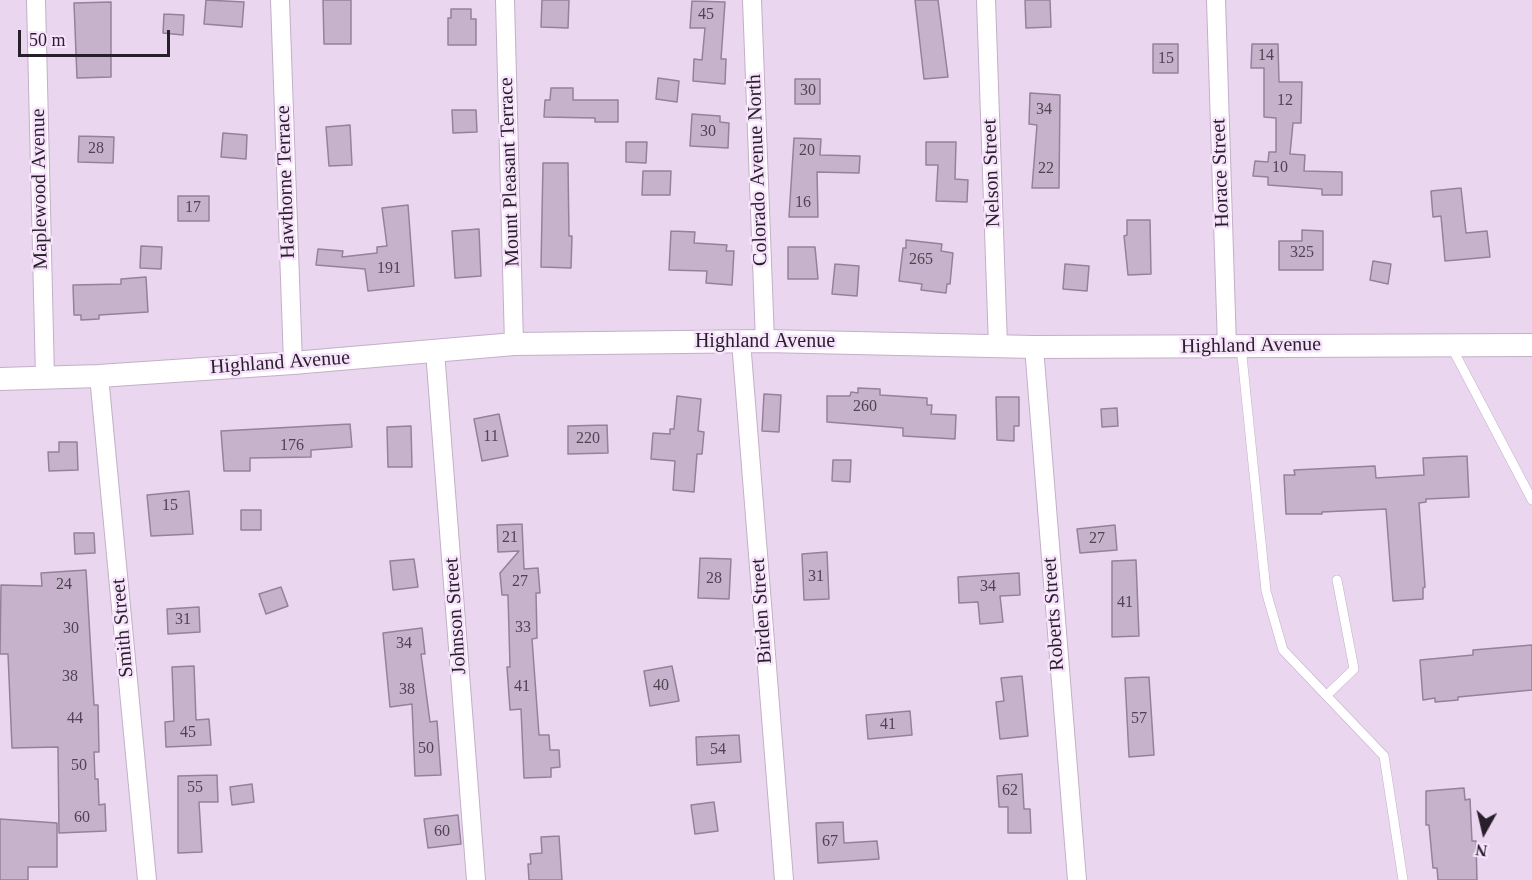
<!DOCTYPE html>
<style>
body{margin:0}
#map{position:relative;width:1532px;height:880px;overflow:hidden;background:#ebd6f0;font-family:Georgia,serif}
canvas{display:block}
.north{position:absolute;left:1454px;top:802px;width:60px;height:60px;-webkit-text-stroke:4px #f8e3fd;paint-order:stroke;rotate:188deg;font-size:16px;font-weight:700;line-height:24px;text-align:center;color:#271f29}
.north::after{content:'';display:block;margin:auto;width:21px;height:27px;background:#271f29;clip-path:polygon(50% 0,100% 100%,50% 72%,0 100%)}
.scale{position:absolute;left:18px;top:30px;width:152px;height:27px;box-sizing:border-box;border:3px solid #271f29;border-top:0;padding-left:8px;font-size:18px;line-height:21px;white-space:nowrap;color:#271f29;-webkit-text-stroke:4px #f8e3fd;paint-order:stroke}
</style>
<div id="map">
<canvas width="1532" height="880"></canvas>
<div class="north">N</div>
<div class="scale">50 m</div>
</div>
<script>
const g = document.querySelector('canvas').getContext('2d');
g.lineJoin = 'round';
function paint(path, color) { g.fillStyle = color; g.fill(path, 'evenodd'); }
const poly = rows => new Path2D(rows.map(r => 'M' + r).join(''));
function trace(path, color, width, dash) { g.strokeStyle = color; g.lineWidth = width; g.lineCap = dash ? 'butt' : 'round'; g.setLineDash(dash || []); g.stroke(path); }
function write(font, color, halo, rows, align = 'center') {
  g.font = font + ' Georgia,serif'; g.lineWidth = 5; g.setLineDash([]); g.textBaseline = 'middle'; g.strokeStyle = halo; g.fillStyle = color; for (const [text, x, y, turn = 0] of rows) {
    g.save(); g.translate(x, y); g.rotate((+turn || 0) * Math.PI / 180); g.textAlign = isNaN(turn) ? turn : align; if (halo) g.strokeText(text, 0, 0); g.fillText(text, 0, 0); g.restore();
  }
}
const building = poly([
 [206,0,244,2,242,27,204,24,206,0],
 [323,0,351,0,351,44,324,44,323,0],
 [542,0,569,0,568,28,541,27,542,0],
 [915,0,938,0,948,77,924,79,915,0],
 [1025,0,1050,0,1051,27,1026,28,1025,0],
 [692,1,725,2,721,59,726,59,725,84,693,81,694,59,702,60,705,28,690,28,692,1],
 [111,2,111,77,77,78,74,3,111,2],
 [451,9,471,9,471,19,476,19,476,45,448,45,448,18,451,18,451,9],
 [164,14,184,15,183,35,163,33,164,14],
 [1153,44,1178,44,1178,73,1153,73,1153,44],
 [1252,44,1278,44,1279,82,1302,82,1301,123,1293,123,1290,154,1305,155,1304,171,1342,172,1342,195,1322,195,1322,189,1268,185,1268,177,1253,176,1255,161,1268,162,1269,152,1276,152,1276,118,1264,117,1264,68,1251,68,1252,44],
 [658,78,679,81,677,102,656,99,658,78],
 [795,79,820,79,820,104,795,104,795,79],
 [551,88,573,88,573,100,618,100,618,122,595,122,595,118,544,117,545,100,550,100,551,88],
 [1030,93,1060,95,1059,188,1032,188,1037,125,1029,124,1030,93],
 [452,110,476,110,477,132,453,133,452,110],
 [692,114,720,116,720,122,729,123,728,148,690,146,692,114],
 [350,125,352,165,329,166,326,127,350,125],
 [223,133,247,135,246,159,221,157,223,133],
 [79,136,114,137,113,163,78,162,79,136],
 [794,138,821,139,820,155,860,156,859,173,817,172,818,217,789,217,794,138],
 [626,142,647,142,646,163,626,162,626,142],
 [926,142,956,142,955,179,968,180,967,202,936,201,938,165,926,165,926,142],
 [543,163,568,163,569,236,572,236,571,268,541,267,543,163],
 [643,171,671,171,670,195,642,195,643,171],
 [1461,188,1466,233,1487,231,1490,257,1445,261,1441,216,1433,217,1431,191,1461,188],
 [178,196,209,196,209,221,178,221,178,196],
 [408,205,414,286,368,291,365,269,316,265,318,249,343,251,342,257,377,253,377,247,387,246,382,208,408,205],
 [1127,220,1150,220,1151,274,1128,275,1124,236,1127,235,1127,220],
 [479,229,481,276,455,278,452,231,479,229],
 [1302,230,1323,231,1323,270,1279,270,1279,241,1302,241,1302,230],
 [671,231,695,232,694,243,727,245,726,251,734,251,732,285,706,283,707,271,669,270,671,231],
 [906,240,942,244,941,251,953,253,950,284,947,284,946,293,921,290,922,284,899,281,903,248,906,248,906,240],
 [141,246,162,247,161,269,140,268,141,246],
 [788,247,815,247,818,279,788,279,788,247],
 [1373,261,1391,264,1388,284,1370,280,1373,261],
 [835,264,859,266,857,296,832,294,835,264],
 [1065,264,1089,266,1087,291,1063,289,1065,264],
 [146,277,148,312,99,315,99,319,81,320,81,315,74,315,73,285,121,284,121,279,146,277],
 [858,388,880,389,880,395,927,398,927,405,932,405,931,414,956,415,955,439,903,436,903,428,827,422,827,396,850,396,851,392,858,393,858,388],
 [764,394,781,395,779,432,762,431,764,394],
 [677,396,701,399,698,431,704,432,702,454,697,454,694,492,673,490,675,461,651,459,653,433,670,434,670,429,674,429,677,396],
 [996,397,1019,397,1019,426,1014,426,1014,441,997,440,996,397],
 [1117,408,1118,426,1102,427,1101,409,1117,408],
 [499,414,508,456,482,461,474,419,499,414],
 [350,424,352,447,311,450,311,457,250,458,250,471,224,471,221,431,350,424],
 [607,425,608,453,568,454,568,426,607,425],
 [411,426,412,467,388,467,387,427,411,426],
 [59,442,77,442,78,470,49,471,48,452,59,452,59,442],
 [1467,456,1469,497,1426,499,1426,502,1419,503,1425,587,1423,588,1423,599,1393,601,1386,509,1322,512,1322,514,1286,514,1284,475,1295,475,1294,470,1375,466,1376,478,1424,475,1423,458,1467,456],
 [833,460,851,460,850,482,832,481,833,460],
 [189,491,193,534,151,536,147,495,189,491],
 [241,510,261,510,261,530,241,530,241,510],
 [522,524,524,569,538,568,540,593,536,593,537,638,532,639,539,735,549,735,550,750,559,750,560,767,551,768,551,777,524,778,521,709,510,710,507,667,510,667,508,595,502,595,500,573,519,551,498,552,497,525,522,524],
 [1115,525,1117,550,1080,553,1077,529,1115,525],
 [74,533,94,533,95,553,75,554,74,533],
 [827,552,829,599,804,600,802,554,827,552],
 [700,558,731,559,729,599,698,598,700,558],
 [414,559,418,587,393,590,390,561,414,559],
 [1136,560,1139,636,1112,637,1112,561,1136,560],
 [86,570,94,705,98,705,99,752,94,752,95,779,98,779,99,805,105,804,106,831,59,833,58,747,12,748,8,654,0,654,1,585,42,586,41,573,86,570],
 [1019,573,1020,595,1000,596,1003,622,980,624,978,602,959,603,958,577,1019,573],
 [281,587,288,606,266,614,259,594,281,587],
 [199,607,200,632,168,634,167,609,199,607],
 [422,628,425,654,421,654,430,722,437,721,441,775,415,776,412,704,390,707,383,633,422,628],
 [1532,645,1532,690,1458,697,1458,700,1435,702,1435,698,1423,700,1420,660,1473,655,1473,650,1532,645],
 [194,666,196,720,209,719,211,745,166,747,165,722,174,721,172,667,194,666],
 [672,666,679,701,650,706,644,671,672,666],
 [1022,676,1028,736,1000,739,996,702,1004,701,1001,678,1022,676],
 [1149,677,1154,755,1129,757,1125,678,1149,677],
 [910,711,912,735,868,739,866,715,910,711],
 [739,735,741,762,697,765,696,737,739,735],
 [1022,774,1024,809,1030,809,1031,833,1008,833,1008,807,999,807,997,776,1022,774],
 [217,775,218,802,199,802,202,852,178,853,178,776,217,775],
 [252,784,254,802,232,805,230,787,252,784],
 [1464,788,1465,800,1470,799,1472,841,1476,841,1477,880,1438,880,1437,868,1433,868,1429,825,1426,825,1426,791,1464,788],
 [714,802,718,831,695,834,691,805,714,802],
 [458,815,461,844,428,848,424,819,458,815],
 [0,819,57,823,57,867,28,867,28,880,0,880,0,819],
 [843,822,844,843,877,841,879,859,818,863,816,823,843,822],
 [559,836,562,880,529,880,528,864,531,864,530,854,542,853,541,837,559,836]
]);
paint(building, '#c7b2cc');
trace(building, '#958199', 1.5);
const service = poly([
 [1241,346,1266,591,1283,650,1384,756,1403,880],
 [1452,348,1532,500],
 [1327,695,1354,669,1337,580]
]);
const minor = poly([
 [36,0,45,377],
 [280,0,293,363],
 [505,0,514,344],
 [752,0,765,341],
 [986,0,998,346],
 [1216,0,1227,347],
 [741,341,784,880],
 [1034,347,1077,880],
 [435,351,476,880],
 [99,376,147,880]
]);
const tertiary = poly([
 [0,379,99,376,293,363,514,344,765,341,1034,347,1532,345]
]);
trace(service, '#c3afc8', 10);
trace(minor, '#c3afc8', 20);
trace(tertiary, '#c3afc8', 24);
trace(service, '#fff', 9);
trace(minor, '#fff', 18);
trace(tertiary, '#fff', 22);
write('16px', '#4f4452', null, [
 ["45",706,15],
 ["14",1266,56],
 ["15",1166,59],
 ["30",808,91],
 ["12",1285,101],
 ["34",1044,110],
 ["30",708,132],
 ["28",96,149],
 ["20",807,151],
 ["10",1280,168],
 ["22",1046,169],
 ["16",803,203],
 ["17",193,208],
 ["325",1302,253],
 ["265",921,260],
 ["191",389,269],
 ["260",865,407],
 ["11",491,437],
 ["220",588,439],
 ["176",292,446],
 ["15",170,506],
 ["21",510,538],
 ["27",1097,539],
 ["31",816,577],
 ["28",714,579],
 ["27",520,582],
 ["24",64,585],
 ["34",988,587],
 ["41",1125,603],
 ["31",183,620],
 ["33",523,628],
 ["30",71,629],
 ["34",404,644],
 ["38",70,677],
 ["40",661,686],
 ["41",522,687],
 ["38",407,690],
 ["44",75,719],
 ["57",1139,719],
 ["41",888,725],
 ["45",188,733],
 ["50",426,749],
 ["54",718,750],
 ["50",79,766],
 ["55",195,788],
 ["62",1010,791],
 ["60",82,818],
 ["60",442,832],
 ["67",830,842]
]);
write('20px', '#271f29', '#f8e3fd', [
 ["Colorado Avenue North",758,170,-92],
 ["Mount Pleasant Terrace",510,172,-92],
 ["Nelson Street",992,173,-92],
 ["Horace Street",1221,173,-92],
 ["Hawthorne Terrace",286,182,-92],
 ["Maplewood Avenue",40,189,-91],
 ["Highland Avenue",765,342],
 ["Highland Avenue",1251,346,-1],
 ["Highland Avenue",280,363,-4],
 ["Birden Street",762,611,-94],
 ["Roberts Street",1054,614,-94],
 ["Johnson Street",456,616,-94],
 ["Smith Street",123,628,-95]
]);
</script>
